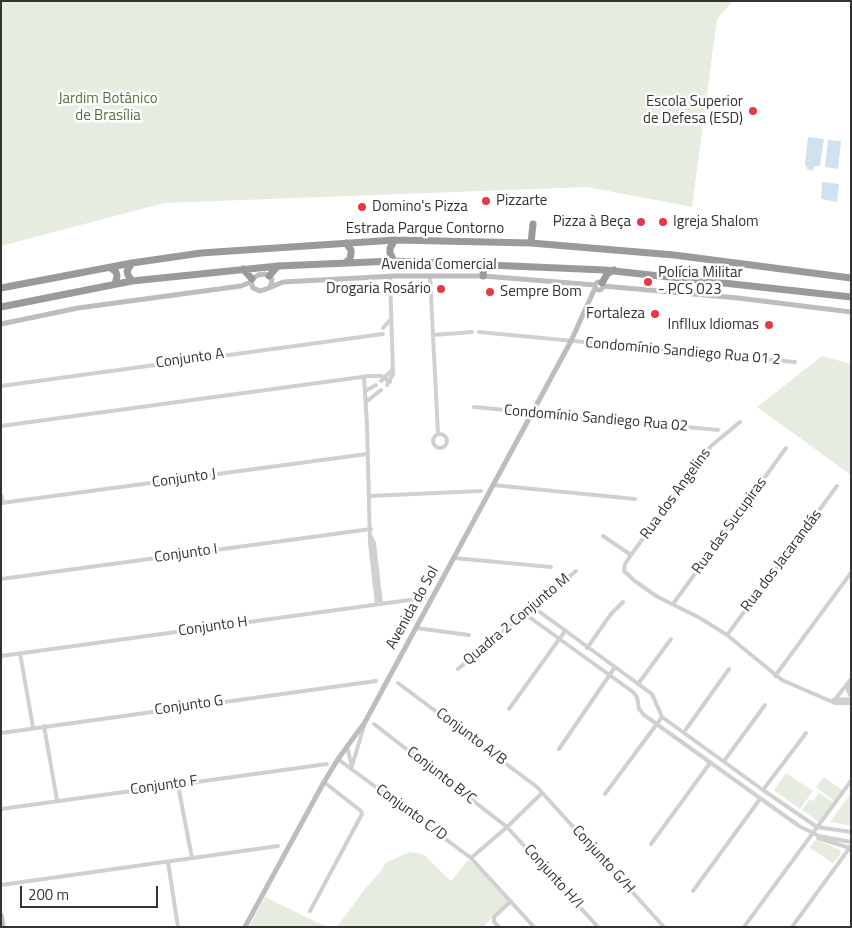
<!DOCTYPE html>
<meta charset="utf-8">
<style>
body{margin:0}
#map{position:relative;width:852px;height:928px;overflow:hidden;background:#fff;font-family:"Titillium Web",sans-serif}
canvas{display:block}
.frame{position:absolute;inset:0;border:2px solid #333;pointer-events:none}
.scale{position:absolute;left:20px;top:886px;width:138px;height:22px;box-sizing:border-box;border:2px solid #333;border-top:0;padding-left:6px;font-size:15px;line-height:18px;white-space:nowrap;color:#333;-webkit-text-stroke:4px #fff;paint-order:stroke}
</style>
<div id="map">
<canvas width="852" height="928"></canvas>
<div class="frame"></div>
<div class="scale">200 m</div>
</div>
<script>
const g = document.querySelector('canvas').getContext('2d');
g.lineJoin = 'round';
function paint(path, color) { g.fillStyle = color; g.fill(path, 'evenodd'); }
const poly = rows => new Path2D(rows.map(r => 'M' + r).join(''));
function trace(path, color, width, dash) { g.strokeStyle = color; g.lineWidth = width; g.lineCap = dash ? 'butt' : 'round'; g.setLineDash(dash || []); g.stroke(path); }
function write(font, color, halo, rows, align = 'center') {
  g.font = font + ' "Titillium Web",sans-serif'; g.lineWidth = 5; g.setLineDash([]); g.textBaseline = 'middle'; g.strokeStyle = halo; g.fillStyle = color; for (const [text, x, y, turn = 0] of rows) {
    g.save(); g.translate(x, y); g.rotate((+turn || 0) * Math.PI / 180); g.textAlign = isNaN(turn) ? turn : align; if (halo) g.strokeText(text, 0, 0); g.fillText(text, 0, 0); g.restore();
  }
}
paint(poly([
 [1,1,733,1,717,19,692,207,587,187,164,203,1,246],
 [822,356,851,364,851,475,757,407],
 [786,773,813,791,800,809,774,790],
 [824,777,842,790,834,801,816,787],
 [819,793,834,803,819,822,802,810,810,799,813,801],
 [849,796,851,797,851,826,830,822],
 [818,840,840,850,841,854,833,863,810,848,814,841],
 [409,852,423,854,451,881,468,860,475,864,509,901,483,927,337,927,364,890,381,871,385,863],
 [265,897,310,919,328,927,249,927]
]), '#e6ecdf');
paint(poly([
 [808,137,824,139,820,166,815,166,812,171,807,169,805,164],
 [828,140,841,141,838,169,825,167],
 [822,182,839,184,837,202,821,199]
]), '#cfe2ee');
trace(poly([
 [430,276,438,434],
 [383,328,391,319],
 [479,332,795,362],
 [433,335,472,332],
 [364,377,367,424,370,543,377,604],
 [381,381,393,369],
 [387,385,393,374,390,276],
 [1,386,383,334],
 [365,391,376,385],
 [366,402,381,390],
 [474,407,718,430],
 [740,422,711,446,631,555,625,564,624,571,635,581,656,596,700,618,727,635,782,680,835,703,851,703],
 [1,426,369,376,381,376,390,382],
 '433 441a7 7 0 1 1 14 0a7 7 0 1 1-14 0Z',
 [493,485,635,499],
 [1,495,3,503],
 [369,496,481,491],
 [1,503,367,454],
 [603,536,631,555],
 [371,537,374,543,381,604],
 [454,558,551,567],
 [1,579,371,529],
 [673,604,786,448],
 [533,607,652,694,662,717,763,790,817,827,851,832],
 [525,614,633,692,637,697,639,709,644,715,799,826,819,836,851,842],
 [416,628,469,635],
 [727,635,837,486],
 [587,648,611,614,623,602],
 [20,653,33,727],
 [1,656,424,598],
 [458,669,576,571],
 [775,676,851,573],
 [398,683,537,787,664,927],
 [638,684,671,639],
 [848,684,848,691,851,696],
 [833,700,851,699],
 [833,702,851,679],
 [509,709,565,631],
 [374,724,507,827,598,927],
 [44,726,57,800],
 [684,732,729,669],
 [1,733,376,681],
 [347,746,351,763],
 [559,749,615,667],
 [338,759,471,858,534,927],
 [724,761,765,705],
 [351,769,364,726],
 [178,785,192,858],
 [763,790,806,733],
 [605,794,662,717],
 [1,809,327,764],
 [818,838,850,848],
 [651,844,710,763],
 [471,858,507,827,542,793],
 [168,862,178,927],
 [1,885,278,846],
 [693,891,760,799],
 [310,911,362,814,361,811,324,782],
 [499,927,494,922,494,917,511,901],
 [744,927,851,781],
 [792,927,851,846]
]), '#d0d0d0', 4);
trace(poly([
 [265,274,272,279,271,285,269,288,260,291,253,288,251,282,252,279,258,275,265,274],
 '595 286a4 4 0 1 1 8 0a4 4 0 1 1-8 0Z',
 [603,286,738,298,851,312],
 [269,288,283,282,395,276,483,276,595,285],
 [1,324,78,308,241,286,251,282],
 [1,915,3,927],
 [245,927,324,782,338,759,365,722,571,341,595,288]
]), '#bdbdbd', 5);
trace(poly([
 [531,243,533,224],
 [394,261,390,253,390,248,395,240],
 [345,263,350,259,351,254,351,250,346,243],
 [111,268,116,272,117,276,115,284],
 [243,269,252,279],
 [269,276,278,266],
 [483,276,484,264],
 [132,281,128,275,127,271,132,263],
 [602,283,607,274,614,270],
 [1,288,132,263,201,253,395,240,531,243,674,255,851,278],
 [1,307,132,281,278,266,394,261,605,270,851,297]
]), '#9a9a9a', 7);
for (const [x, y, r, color] of [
 [753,111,5,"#e63946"],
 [486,201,5,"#e63946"],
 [362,207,5,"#e63946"],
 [641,222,5,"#e63946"],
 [663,222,5,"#e63946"],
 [648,282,5,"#e63946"],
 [441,289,5,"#e63946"],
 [490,292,5,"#e63946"],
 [655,314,5,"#e63946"],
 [769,325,5,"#e63946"]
]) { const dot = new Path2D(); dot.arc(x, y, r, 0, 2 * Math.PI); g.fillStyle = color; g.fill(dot); trace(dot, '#fff', 2); }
write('15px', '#56703f', '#fff', [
 ["Jardim Botânico",108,99],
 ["de Brasília",108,116]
]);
write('15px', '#333', '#fff', [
 ["Escola Superior",743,102],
 ["de Defesa (ESD)",743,119],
 ["Pizzarte",496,201,"left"],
 ["Domino's Pizza",372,207,"left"],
 ["Pizza à Beça",631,222],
 ["Igreja Shalom",673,222,"left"],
 ["Polícia Militar",658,273,"left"],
 ["- PCS 023",658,290,"left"],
 ["Drogaria Rosário",431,289],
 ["Sempre Bom",500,292,"left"],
 ["Fortaleza",645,314],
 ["Infllux Idiomas",759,325]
], 'right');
write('15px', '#333', '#fff', [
 ["Estrada Parque Contorno",425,229],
 ["Avenida Comercial",439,265],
 ["Condomínio Sandiego Rua 01 2",683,352,5],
 ["Conjunto A",190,359,-8],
 ["Condomínio Sandiego Rua 02",596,419,5],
 ["Conjunto J",184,479,-8],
 ["Rua dos Angelins",676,494,-54],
 ["Rua das Sucupiras",730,526,-54],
 ["Conjunto I",186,554,-8],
 ["Rua dos Jacarandás",782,561,-53],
 ["Avenida do Sol",413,608,-61],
 ["Quadra 2 Conjunto M",517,620,-40],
 ["Conjunto H",213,627,-8],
 ["Conjunto G",189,706,-8],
 ["Conjunto A/B",471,737,37],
 ["Conjunto B/C",441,776,38],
 ["Conjunto F",164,786,-8],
 ["Conjunto C/D",411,813,36],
 ["Conjunto G/H",603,860,48],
 ["Conjunto H/I",553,877,48]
]);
</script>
